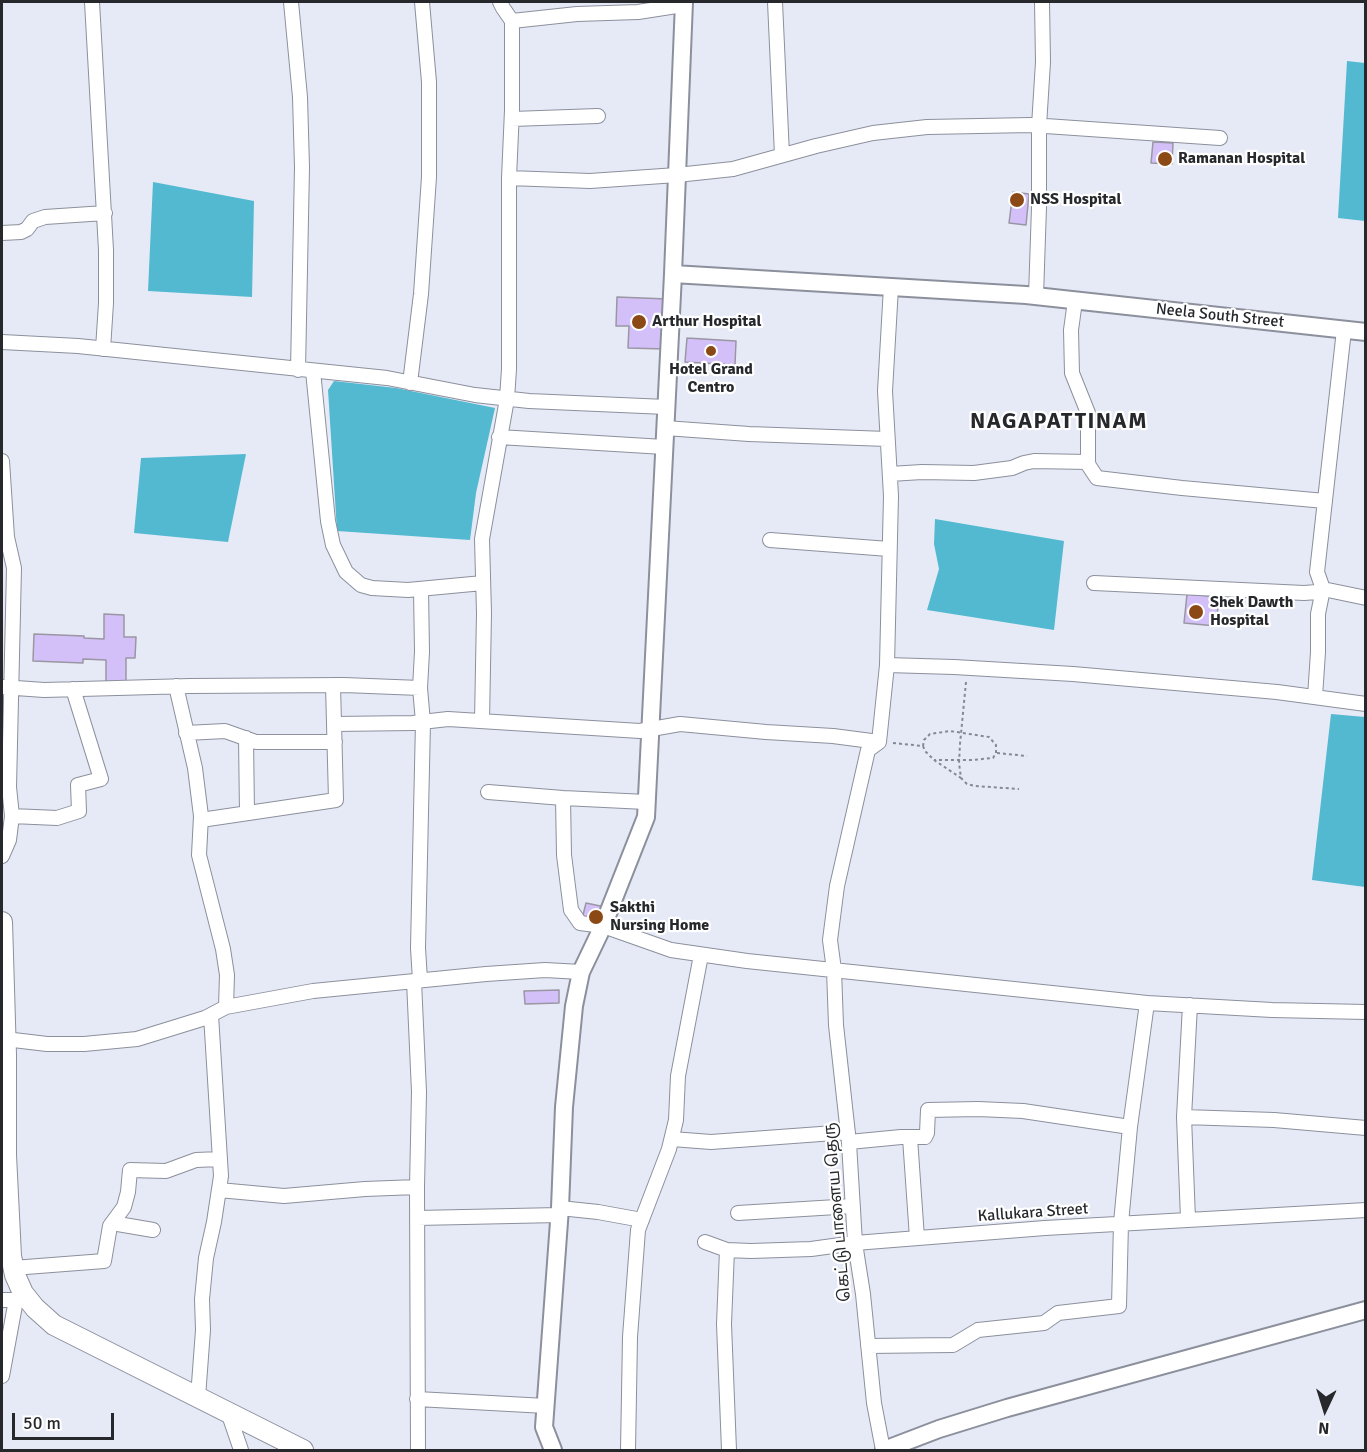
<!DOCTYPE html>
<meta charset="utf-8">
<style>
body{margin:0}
#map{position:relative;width:1367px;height:1452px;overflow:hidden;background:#e6eaf7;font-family:Signika,sans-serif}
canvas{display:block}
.frame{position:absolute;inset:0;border:3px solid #26282c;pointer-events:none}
.north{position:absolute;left:1295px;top:1380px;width:60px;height:60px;-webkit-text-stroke:4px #fff;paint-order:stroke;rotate:184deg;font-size:16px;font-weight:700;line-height:24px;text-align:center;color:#26282c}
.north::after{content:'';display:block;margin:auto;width:21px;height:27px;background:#26282c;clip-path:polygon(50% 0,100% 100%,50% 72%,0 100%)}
.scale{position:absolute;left:12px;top:1413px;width:102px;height:27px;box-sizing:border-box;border:3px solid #26282c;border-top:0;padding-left:8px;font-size:18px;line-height:21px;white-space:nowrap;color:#26282c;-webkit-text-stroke:4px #fff;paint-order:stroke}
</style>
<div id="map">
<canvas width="1367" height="1452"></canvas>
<div class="frame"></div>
<div class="north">N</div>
<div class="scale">50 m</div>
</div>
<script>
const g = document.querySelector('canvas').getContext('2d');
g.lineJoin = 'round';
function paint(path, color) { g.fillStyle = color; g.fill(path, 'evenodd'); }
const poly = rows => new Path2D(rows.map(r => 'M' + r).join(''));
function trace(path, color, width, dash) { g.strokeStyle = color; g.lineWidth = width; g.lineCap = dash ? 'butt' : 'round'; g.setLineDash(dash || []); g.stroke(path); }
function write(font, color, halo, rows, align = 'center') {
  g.font = font + ' Signika,"Noto Sans Tamil",sans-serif'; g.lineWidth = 4.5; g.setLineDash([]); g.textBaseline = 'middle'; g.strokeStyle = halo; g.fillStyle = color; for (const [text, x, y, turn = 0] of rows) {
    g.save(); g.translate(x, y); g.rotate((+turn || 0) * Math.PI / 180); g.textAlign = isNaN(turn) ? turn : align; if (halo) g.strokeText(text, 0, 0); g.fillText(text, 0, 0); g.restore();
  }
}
paint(poly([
 [1347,61,1365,63,1365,221,1338,218],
 [153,182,254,201,252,297,148,291],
 [334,381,396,388,495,408,476,493,470,540,337,531,328,390],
 [246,454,228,542,134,533,141,458],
 [935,519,1064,541,1054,630,927,610,939,569,934,544],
 [1331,714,1365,717,1365,887,1312,880]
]), '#52b9d1');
const building = poly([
 [1153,142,1173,143,1172,164,1151,163,1153,142],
 [1013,192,1029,194,1026,225,1009,223,1013,192],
 [617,297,667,299,665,349,628,348,629,326,616,326,617,297],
 [687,338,736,341,735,365,685,362,687,338],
 [1187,594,1219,597,1216,626,1184,623,1187,594],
 [104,614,124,615,124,637,136,637,135,658,126,658,126,683,106,682,106,660,83,659,83,663,33,661,34,634,84,636,84,638,104,639,104,614],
 [586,903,605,907,601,923,582,919,586,903],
 [559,990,559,1003,525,1004,524,991,559,990]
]);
paint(building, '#d4c0f9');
trace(building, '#9a96a2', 1.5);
const minor = poly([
 [92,2,106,250,106,303,103,349],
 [291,2,300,97,302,167,298,370],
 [500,2,503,8,512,21,577,14,638,12,683,5],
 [775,2,782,155],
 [512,119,598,116],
 [509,178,590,181,677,175,733,169,816,146,873,133,927,127,1031,125,1220,138],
 [2,233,21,232,27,229,33,221,45,217,105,213],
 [1036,296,1039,207,1039,126,1043,62,1042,2],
 [1075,301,1071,330,1072,373,1088,413,1088,462,1089,466,1097,478,1182,488,1325,501],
 [1344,330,1317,572,1323,589,1366,598],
 [2,342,78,346,387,378,475,395,529,401,666,407],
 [313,371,328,521,333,545,346,572,361,585,372,588,408,590,483,583],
 [410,383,421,294,429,177,429,82,422,2],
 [665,428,749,434,887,439],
 [499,437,664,447],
 [2,461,7,537,14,568,9,787,12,816,9,840,2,856],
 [890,474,922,472,974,473,1012,468,1024,463,1034,461,1088,462],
 [770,540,889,549],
 [1094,583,1304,593,1317,592,1323,589],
 [887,665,954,667,1073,674,1277,692,1366,704],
 [176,686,195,768,201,816,199,855,223,949,227,975,226,1007],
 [2,687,44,690,190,686,344,685,420,688],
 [1315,697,1318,652,1318,614,1323,589],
 [482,721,484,613,482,539,507,399,509,369,509,178,512,110,512,21],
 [334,724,413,723,448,719,640,731,680,724,766,732,833,736,879,742],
 [186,733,225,731,256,742,335,742],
 [246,738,247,813],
 [488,792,563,798,646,802],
 [563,798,564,855,571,910,580,923,603,926,671,950,747,961,1147,1003,1272,1010,1366,1012],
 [12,816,57,818,79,811,78,785,101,779,73,689],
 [201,820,336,800,333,685],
 [420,980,418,948,423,722,420,688,422,652,421,589],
 [414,981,419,1092,417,1187,418,1450],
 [5,1039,47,1044,84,1044,137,1039,205,1018,226,1007,313,991,486,974,545,970,581,972],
 [1184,1117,1274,1120,1366,1128],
 [910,1138,917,1238],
 [672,1139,711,1142,848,1132],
 [849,1142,901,1137,925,1137,927,1133,928,1110,978,1109,1023,1111,1130,1127],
 [219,1190,284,1196,365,1189,417,1187],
 [560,1208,598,1212,642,1220],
 [738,1213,853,1206],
 [417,1218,559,1215],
 [1188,1219,1184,1117,1190,1005],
 [112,1223,153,1230],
 [705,1242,727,1250,751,1251,811,1249,855,1243,1045,1228,1366,1210],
 [727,1250,724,1324,729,1450],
 [13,1268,104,1261,110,1226,124,1207,128,1192,130,1170,166,1171,196,1160,220,1159],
 [2,1300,24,1300],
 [868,1346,953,1345,978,1330,1044,1323,1058,1313,1119,1306,1121,1223,1130,1127,1147,1003],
 [2,1376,16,1300],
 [198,1397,203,1330,202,1299,206,1258,214,1222,221,1176,211,1015],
 [417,1399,546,1406],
 [228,1412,241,1450],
 [628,1450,630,1337,638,1230,669,1149,676,1120,678,1076,701,955],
 [883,1450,874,1403,863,1294,855,1243,849,1143,836,1025,834,970,830,940,837,886,868,750,879,742,887,665,891,496,885,391,891,287]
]);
const tertiary = poly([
 [673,274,1026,295,1366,332],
 [553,1450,544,1427,560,1208,564,1107,574,1006,581,972,603,926,646,817,673,274,684,2],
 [884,1450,939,1429,1007,1408,1366,1310]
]);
const secondary = poly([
 [2,922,6,1055,6,1155,11,1256,15,1275,23,1293,35,1308,54,1325,303,1450]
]);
trace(minor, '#8c909c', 16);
trace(tertiary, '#8c909c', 20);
trace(secondary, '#8c909c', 22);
trace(poly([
 [966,682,960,744,959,763,961,778,967,784,975,786,1019,789],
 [893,743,923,746,924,740,930,734,950,731,989,737,996,745,996,753,993,758,972,760,934,760],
 [923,746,925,751,934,760,961,778],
 [997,753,1027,756]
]), '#868991', 2, [3, 3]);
trace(minor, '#fff', 14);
trace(tertiary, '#fff', 16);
trace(secondary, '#fff', 20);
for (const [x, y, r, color] of [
 [1165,159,8,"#8b4915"],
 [1017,200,8,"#8b4915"],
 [639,322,8,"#8b4915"],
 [711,351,6,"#8b4915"],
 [1196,612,8,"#8b4915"],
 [596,917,8,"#8b4915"]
]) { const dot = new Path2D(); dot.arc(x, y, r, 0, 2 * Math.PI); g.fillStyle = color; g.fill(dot); trace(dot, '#fff', 2); }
write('bold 16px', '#26282c', '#fff', [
 ["Ramanan Hospital",1178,159],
 ["NSS Hospital",1030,200],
 ["Arthur Hospital",652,322],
 ["Hotel Grand",711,370,"center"],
 ["Centro",711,388,"center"],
 ["Shek Dawth",1210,603],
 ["Hospital",1210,621],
 ["Sakthi",610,908],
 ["Nursing Home",610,926]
], 'left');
write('16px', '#26282c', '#fff', [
 ["Neela South Street",1220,316,6],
 ["கெட்டு பாளைய தெரு",838,1212,-95],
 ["Kallukara Street",1033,1213,-4]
]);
g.letterSpacing = '1.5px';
write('bold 22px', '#26282c', '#fff', [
 ["NAGAPATTINAM",1059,422]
]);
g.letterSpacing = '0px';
</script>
